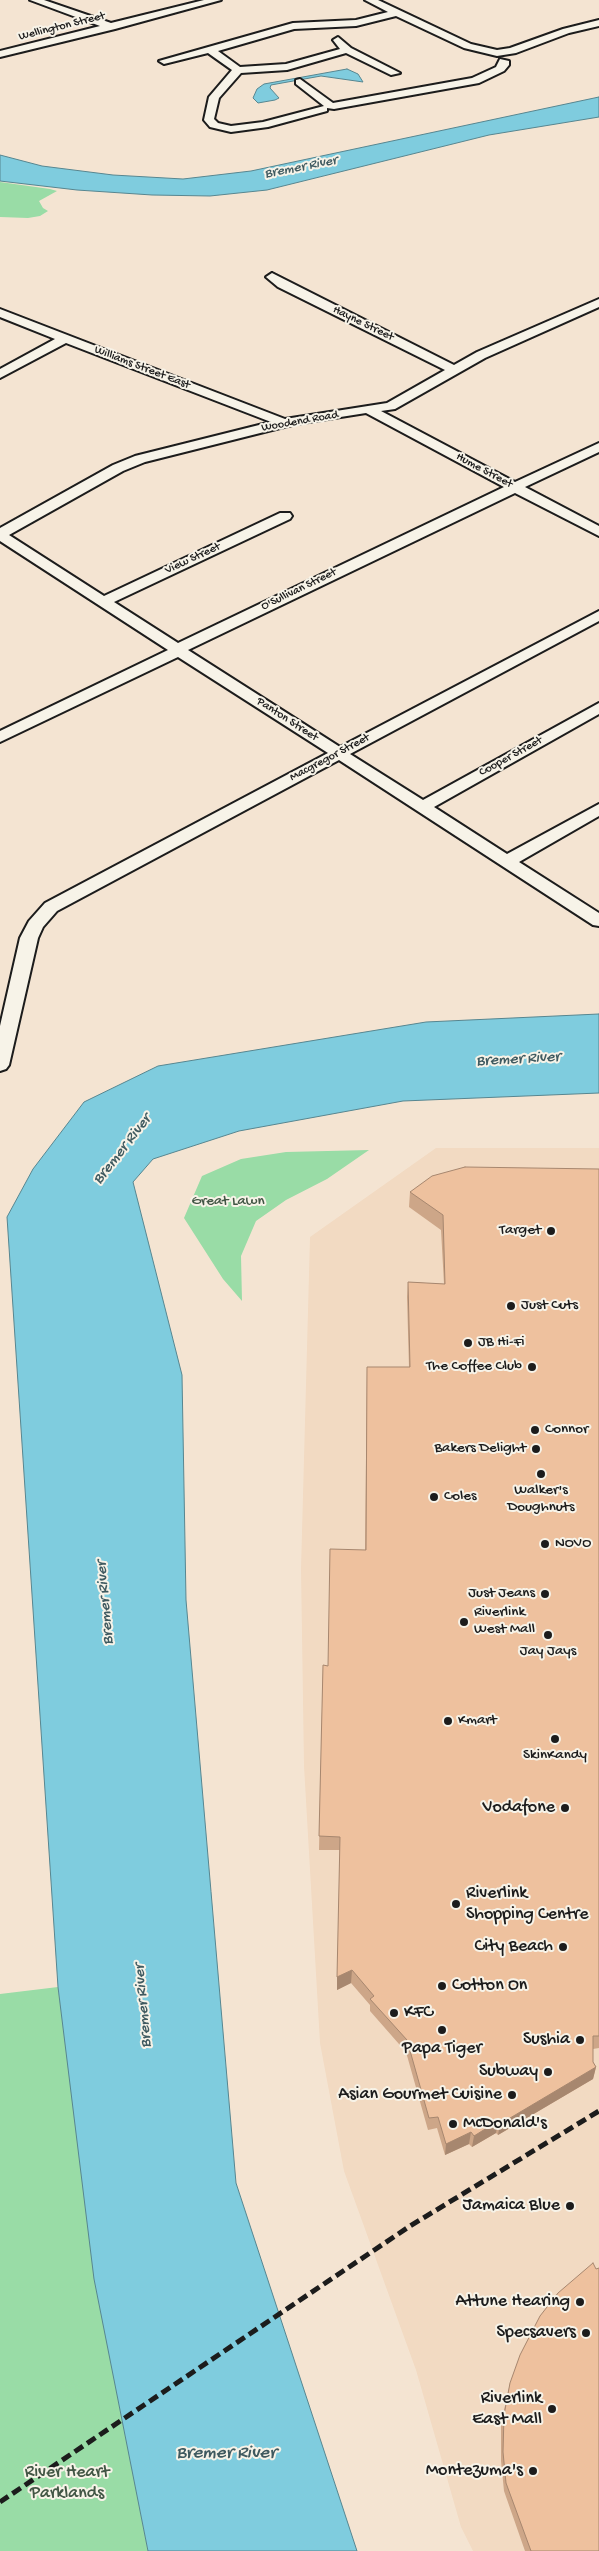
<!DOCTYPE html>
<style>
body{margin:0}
canvas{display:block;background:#f4e4d2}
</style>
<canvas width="599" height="2551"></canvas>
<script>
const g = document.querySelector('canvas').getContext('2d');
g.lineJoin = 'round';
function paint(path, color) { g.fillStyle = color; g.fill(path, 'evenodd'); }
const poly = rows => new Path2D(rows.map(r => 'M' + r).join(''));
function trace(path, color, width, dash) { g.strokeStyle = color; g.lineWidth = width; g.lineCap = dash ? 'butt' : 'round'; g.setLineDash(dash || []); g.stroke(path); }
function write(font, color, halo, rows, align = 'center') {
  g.font = font + ' "Gochi Hand",sans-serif'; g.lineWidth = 4; g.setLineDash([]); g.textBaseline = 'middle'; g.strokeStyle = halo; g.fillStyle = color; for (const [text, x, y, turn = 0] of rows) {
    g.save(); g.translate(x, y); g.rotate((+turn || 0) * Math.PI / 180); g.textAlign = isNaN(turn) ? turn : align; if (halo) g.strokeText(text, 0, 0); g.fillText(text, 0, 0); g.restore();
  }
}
paint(poly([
 [436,1148,599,1148,599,2551,473,2551,461,2527,416,2370,344,2171,320,2043,304,1766,301,1569,310,1237]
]), '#f2dac2');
paint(poly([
 [0,182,50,189,57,191,39,201,43,208,48,211,40,216,28,218,0,217],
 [369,1150,327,1179,286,1200,256,1221,241,1256,242,1301,223,1279,184,1218,202,1176,241,1159,286,1152],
 [58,1987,111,2360,148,2551,0,2551,0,1994]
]), '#99dca6');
const water = poly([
 [347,69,358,74,363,82,321,76,271,85,270,88,279,98,275,100,258,103,253,98,257,89,264,84,347,69],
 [599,97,599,117,489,135,267,190,210,196,152,195,77,190,0,181,0,155,42,166,113,175,183,179,251,171,599,97],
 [599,1014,599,1093,403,1101,239,1131,153,1159,133,1182,182,1375,186,1600,236,2183,357,2551,148,2551,94,2279,58,1987,7,1217,33,1169,84,1102,158,1066,426,1022,599,1014]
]);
paint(water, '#7fccde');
trace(water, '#578690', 1);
const minor = poly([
 [30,0,44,0,111,23,204,0,221,0,115,29,0,57,0,51,100,26,30,0],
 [365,0,378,0,471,44,497,50,510,48,563,29,599,20,599,26,569,33,516,53,497,56,464,48,396,16,356,26,294,29,218,51,240,67,286,64,340,49,333,40,338,37,351,48,400,73,391,75,346,53,287,70,241,73,219,98,214,119,218,123,231,126,263,122,324,106,296,84,296,80,300,79,333,103,472,78,496,67,500,59,509,61,509,65,504,71,479,83,334,109,327,108,327,111,268,127,231,132,210,127,204,120,209,97,232,70,208,53,164,64,159,61,293,23,356,20,388,12,365,0],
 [272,273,454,365,477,352,599,299,599,307,485,358,395,409,381,411,515,482,599,443,599,452,525,487,599,526,599,536,515,493,188,650,340,747,599,611,599,621,350,754,423,800,599,703,599,714,434,807,507,854,599,804,599,816,519,862,599,913,599,926,593,925,339,760,57,911,43,927,38,938,9,1065,6,1069,0,1071,0,1026,20,938,29,921,45,903,328,753,178,657,0,742,0,731,168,650,0,541,0,528,113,465,135,456,271,422,66,343,0,378,0,369,55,339,0,317,0,309,285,419,387,403,445,370,278,287,266,277,272,273],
 [366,413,504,487,178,643,114,602,290,519,292,516,290,513,280,513,104,596,9,535,123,471,145,462,296,424,366,413]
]);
trace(minor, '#1c1c1c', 4);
paint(minor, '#f7f3e8');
trace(poly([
 [0,2502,410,2226,599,2111]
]), '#1c1c1c', 5, [10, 5]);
paint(poly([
 [599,1169,599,2048,593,2049,593,2062,596,2067,593,2079,498,2135,496,2133,472,2147,469,2144,445,2155,437,2128,428,2130,406,2052,370,2011,370,2005,351,1983,337,1990,340,1850,319,1850,323,1665,328,1666,365,1550,367,1367,409,1367,407,1297,408,1282,444,1284,441,1230,409,1207,410,1192],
 [510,2383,599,2551,525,2551,504,2491,501,2461,501,2424]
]), '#cda688');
paint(poly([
 [352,1970,351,1983,337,1990,337,1977],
 [596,2067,593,2079,498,2135,500,2124],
 [498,2121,496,2133,472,2147,474,2136],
 [471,2132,469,2144,445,2155,446,2144]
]), '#a7876f');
const building = poly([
 [465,1167,599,1169,599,2036,593,2036,593,2062,596,2067,500,2124,498,2121,474,2136,471,2132,446,2144,438,2117,429,2118,407,2040,370,1999,374,1996,352,1970,337,1977,340,1837,319,1836,323,1665,328,1666,330,1549,366,1550,367,1367,410,1367,408,1282,445,1284,443,1215,410,1192,432,1176,465,1167],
 [593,2263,596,2269,599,2268,599,2551,531,2551,506,2483,503,2452,504,2415,510,2383,520,2355,540,2316,558,2293,593,2263]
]);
paint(building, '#eec19e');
trace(building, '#a7876f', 1);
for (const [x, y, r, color] of [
 [551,1231,5,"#1c1c1c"],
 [511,1306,5,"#1c1c1c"],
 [468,1343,5,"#1c1c1c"],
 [532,1367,5,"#1c1c1c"],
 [535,1430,5,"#1c1c1c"],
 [536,1449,5,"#1c1c1c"],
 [541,1474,5,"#1c1c1c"],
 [434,1497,5,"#1c1c1c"],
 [545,1544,5,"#1c1c1c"],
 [545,1594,5,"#1c1c1c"],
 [464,1622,5,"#1c1c1c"],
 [548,1635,5,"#1c1c1c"],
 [448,1721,5,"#1c1c1c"],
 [555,1739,5,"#1c1c1c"],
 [565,1808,5,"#1c1c1c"],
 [456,1904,5,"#1c1c1c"],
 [563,1947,5,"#1c1c1c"],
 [442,1986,5,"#1c1c1c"],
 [394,2013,5,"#1c1c1c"],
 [442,2030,5,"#1c1c1c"],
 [580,2040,5,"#1c1c1c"],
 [548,2072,5,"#1c1c1c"],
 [512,2095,5,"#1c1c1c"],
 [453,2124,5,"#1c1c1c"],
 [570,2206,5,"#1c1c1c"],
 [580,2302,5,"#1c1c1c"],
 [586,2333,5,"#1c1c1c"],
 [552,2409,5,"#1c1c1c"],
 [533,2471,5,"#1c1c1c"]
]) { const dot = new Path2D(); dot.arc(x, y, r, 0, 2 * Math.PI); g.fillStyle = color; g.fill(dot); trace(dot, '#f7f3e8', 2); }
write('12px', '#1c1c1c', '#f7f3e8', [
 ["Wellington Street",62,27,-14],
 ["Hayne Street",363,324,26],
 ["Williams Street East",142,368,21],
 ["Woodend Road",300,422,-10],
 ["Hume Street",484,471,28],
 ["View Street",193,559,-25],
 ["O'Sullivan Street",299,590,-26],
 ["Panton Street",287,720,33],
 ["Cooper Street",511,757,-29],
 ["Macgregor Street",330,758,-28]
]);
write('italic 14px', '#3f5a60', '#f7f3e8', [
 ["Bremer River",301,168,-11]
]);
write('15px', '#425645', '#f7f3e8', [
 ["Great Lawn",228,1202]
]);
write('15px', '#1c1c1c', '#f7f3e8', [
 ["Target",541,1231,"right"],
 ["Just Cuts",521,1306],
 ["JB Hi-Fi",478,1343],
 ["The Coffee Club",522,1367,"right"],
 ["Connor",545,1430],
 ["Bakers Delight",526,1449,"right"],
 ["Walker's",541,1491,"center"],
 ["Doughnuts",541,1508,"center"],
 ["Coles",444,1497],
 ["NOVO",555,1544],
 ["Just Jeans",535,1594,"right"],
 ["Riverlink",474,1613],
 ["West Mall",474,1630],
 ["Jay Jays",548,1652,"center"],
 ["Kmart",458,1721],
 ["SkinKandy",555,1756,"center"]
], 'left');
write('italic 16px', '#3f5a60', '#f7f3e8', [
 ["Bremer River",518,1060,-3],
 ["Bremer River",123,1150,-52],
 ["Bremer River",106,1603,-95],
 ["Bremer River",144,2006,-95]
]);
write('18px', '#1c1c1c', '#f7f3e8', [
 ["Vodafone",555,1808],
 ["Riverlink",466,1894,"left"],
 ["Shopping Centre",466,1915,"left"],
 ["City Beach",553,1947],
 ["Cotton On",452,1986,"left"],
 ["KFC",404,2013,"left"],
 ["Sushia",570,2040],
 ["Papa Tiger",442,2049,"center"],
 ["Subway",538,2072],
 ["Asian Gourmet Cuisine",502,2095],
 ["McDonald's",463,2124,"left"],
 ["Jamaica Blue",560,2206],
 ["Attune Hearing",570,2302],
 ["Specsavers",576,2333],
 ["Riverlink",542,2399],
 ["East Mall",542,2420],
 ["Montezuma's",523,2471]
], 'right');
write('18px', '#425645', '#f7f3e8', [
 ["River Heart",67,2473],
 ["Parklands",67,2494]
]);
write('italic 19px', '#3f5a60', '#f7f3e8', [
 ["Bremer River",226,2454]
]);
</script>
